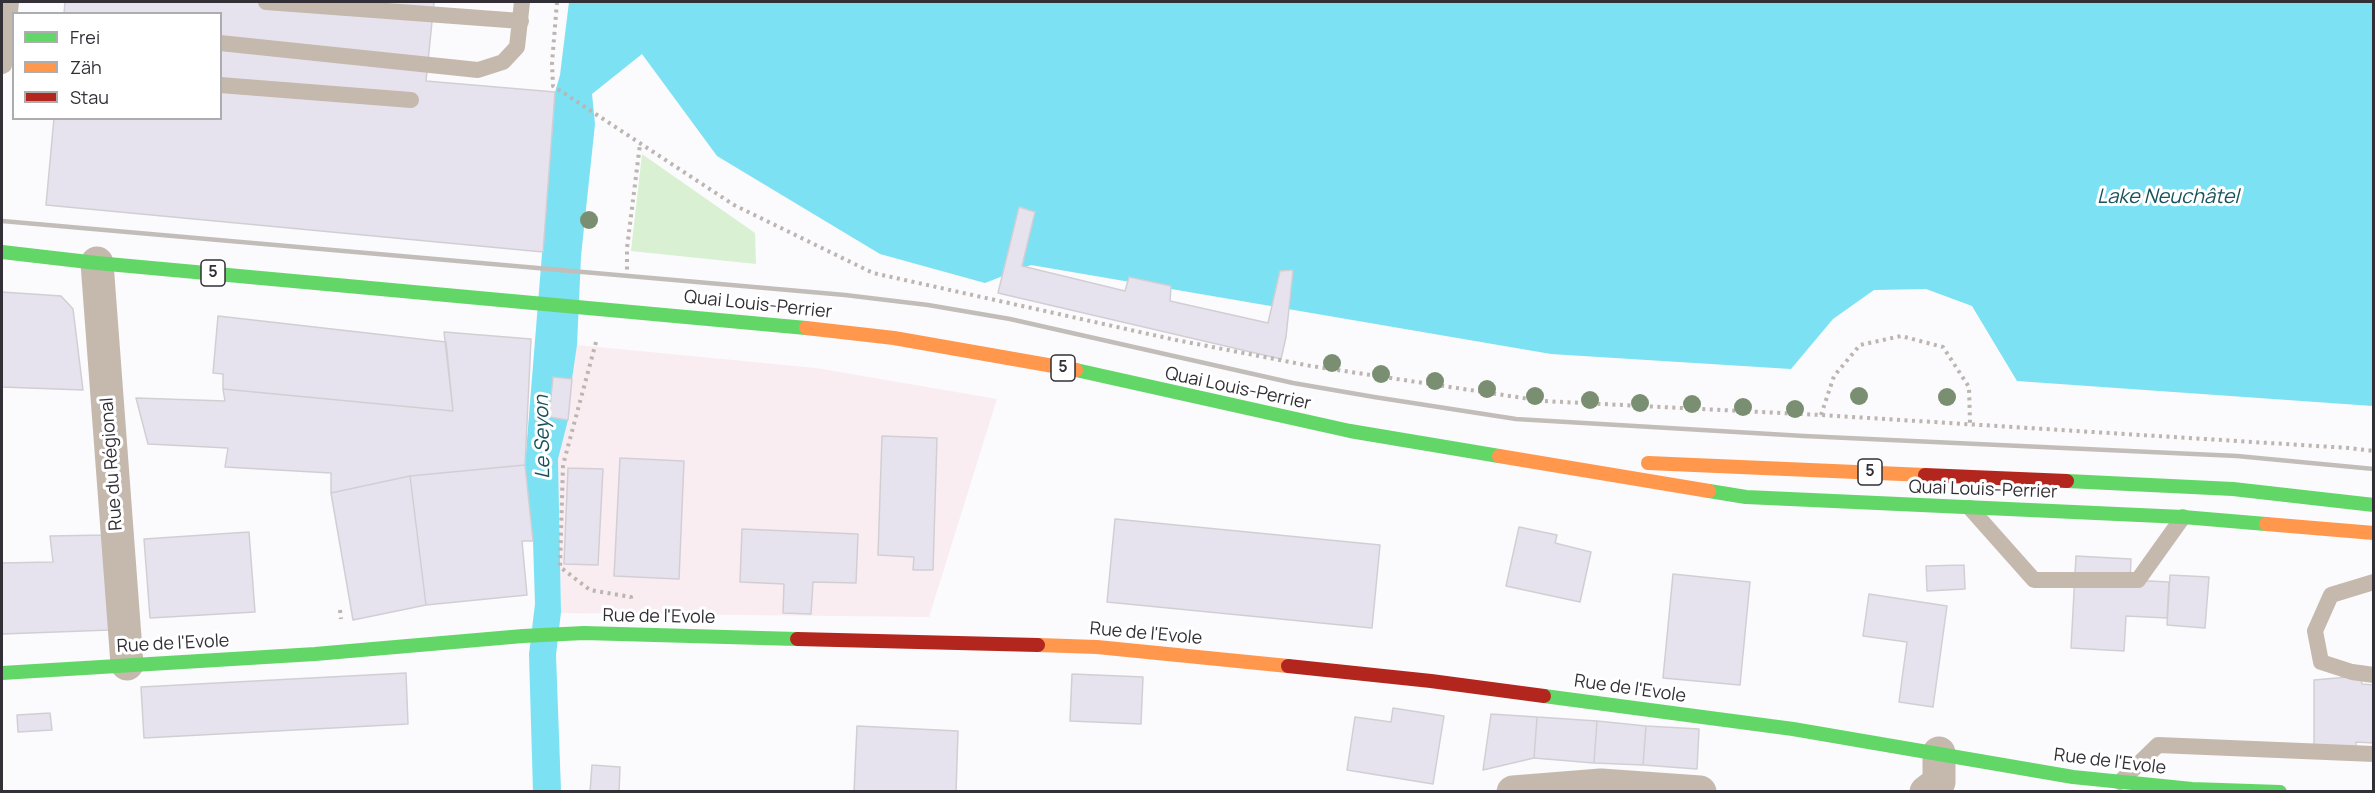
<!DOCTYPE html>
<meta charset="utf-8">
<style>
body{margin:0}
#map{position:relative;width:2375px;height:793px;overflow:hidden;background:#fbfafc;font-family:Manrope,sans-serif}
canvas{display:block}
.frame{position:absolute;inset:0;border:3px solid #332f37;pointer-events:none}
.legend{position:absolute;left:12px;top:12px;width:210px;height:108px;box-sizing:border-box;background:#fff;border:2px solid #adacaf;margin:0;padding:8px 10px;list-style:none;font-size:18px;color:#332f37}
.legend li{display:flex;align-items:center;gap:12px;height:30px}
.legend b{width:30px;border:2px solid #adacaf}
</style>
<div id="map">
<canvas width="2375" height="793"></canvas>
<div class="frame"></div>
<ul class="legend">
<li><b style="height:8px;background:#63d668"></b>Frei</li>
<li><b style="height:8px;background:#ff974d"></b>Zäh</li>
<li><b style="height:8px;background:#b3261e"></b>Stau</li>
</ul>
</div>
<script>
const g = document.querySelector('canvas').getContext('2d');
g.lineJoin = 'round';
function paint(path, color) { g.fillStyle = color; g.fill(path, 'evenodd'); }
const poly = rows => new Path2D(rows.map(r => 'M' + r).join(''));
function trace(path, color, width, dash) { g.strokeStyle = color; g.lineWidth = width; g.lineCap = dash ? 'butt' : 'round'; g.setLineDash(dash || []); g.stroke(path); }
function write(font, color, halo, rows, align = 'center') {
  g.font = font + ' Manrope,sans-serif'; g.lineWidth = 6; g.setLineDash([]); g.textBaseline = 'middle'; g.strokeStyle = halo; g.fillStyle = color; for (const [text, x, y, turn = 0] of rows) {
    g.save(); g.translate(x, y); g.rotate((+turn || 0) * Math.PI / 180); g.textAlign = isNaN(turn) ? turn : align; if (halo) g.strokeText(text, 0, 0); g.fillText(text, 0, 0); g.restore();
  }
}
paint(poly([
 [577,345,816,368,997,399,929,617,561,613,558,459]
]), '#f9edf2');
paint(poly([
 [642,154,755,233,756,264,631,251]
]), '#d9f1d2');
paint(poly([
 [569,2,2373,2,2373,406,2017,381,1972,306,1926,289,1874,290,1833,319,1791,369,1551,354,1031,265,985,283,880,254,717,156,642,54,592,94,595,124,581,256,577,345,572,379,553,377,549,417,568,420,558,459,561,612,556,655,561,791,533,792,529,654,535,604,533,541,525,465,555,92,560,75]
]), '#7ce1f2');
const building = poly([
 [65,2,434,2,426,81,555,92,543,252,46,205,54,118,220,118,220,14,64,14,65,2],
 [1019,207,1035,212,1022,266,1125,291,1129,277,1171,286,1170,301,1268,323,1280,271,1293,270,1286,337,1281,359,998,293,1019,207],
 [2,292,61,296,73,309,83,390,2,387,2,292],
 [218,316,446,342,453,411,223,389,223,374,213,373,218,316],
 [444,332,531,339,525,465,410,476,331,493,331,473,225,467,228,448,148,444,136,398,225,401,223,389,453,411,444,332],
 [553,377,572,379,568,420,549,417,553,377],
 [882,436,937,438,933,570,913,570,914,557,878,555,882,436],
 [620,458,684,461,679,579,614,576,620,458],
 [525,465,533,541,522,541,527,595,426,605,410,476,525,465],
 [568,468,603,469,598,565,564,564,568,468],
 [410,476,426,605,353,620,331,493,410,476],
 [1115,519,1380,545,1372,628,1107,602,1115,519],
 [1519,527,1557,535,1555,543,1591,552,1580,602,1506,586,1519,527],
 [742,529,858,534,856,583,813,582,811,614,783,613,784,584,740,582,742,529],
 [249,532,255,612,150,618,144,539,249,532],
 [106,535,110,630,2,634,2,563,53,562,50,536,106,535],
 [2076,556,2131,559,2130,580,2169,582,2167,618,2126,616,2124,651,2071,648,2076,556],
 [1964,565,1965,589,1927,591,1926,566,1964,565],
 [1673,574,1750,582,1740,685,1663,678,1673,574],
 [2170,575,2209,577,2205,628,2167,625,2170,575],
 [1869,594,1947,606,1933,707,1899,702,1907,642,1863,636,1869,594],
 [406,673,408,724,144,738,141,687,406,673],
 [1072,674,1143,677,1141,724,1070,721,1072,674],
 [2360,676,2362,684,2374,685,2374,743,2356,742,2356,752,2314,749,2314,680,2360,676],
 [1393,708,1444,716,1433,784,1347,770,1355,717,1391,722,1393,708],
 [50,713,52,730,18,732,17,715,50,713],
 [1491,714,1537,717,1534,758,1483,770,1491,714],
 [1537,717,1597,721,1594,763,1534,758,1537,717],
 [1597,721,1646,726,1643,765,1594,763,1597,721],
 [857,726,958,731,956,792,854,792,857,726],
 [1646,726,1699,729,1697,769,1643,765,1646,726],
 [592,765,620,767,619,792,590,792,592,765]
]);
paint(building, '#e7e3ee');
trace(building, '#d1cfd4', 1.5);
trace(poly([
 [557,2,552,63,553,86,734,205,873,273,1176,340,1311,366,1543,401,1821,415,2349,448,2374,451],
 [627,277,627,248,640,144],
 [596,342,563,465,560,567,590,590,631,597,632,602],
 [1821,415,1834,376,1860,345,1901,336,1943,347,1969,387,1970,424],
 [340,610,341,619]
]), '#bcb5b0', 4, [3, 4.5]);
trace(poly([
 [266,2,521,21],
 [220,43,478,70,503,62,517,47,522,2],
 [2,66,4,65,11,2],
 [220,85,411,100],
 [1970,508,2034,580,2138,580,2183,517],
 [2374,582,2331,595,2315,631,2321,662,2352,672,2374,675],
 [2120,782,2158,745,2374,754]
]), '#c5b9ae', 16);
trace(poly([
 [97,263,127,664],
 [1513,792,1601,785,1700,792],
 [1926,792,1939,782,1939,753]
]), '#c5b9ae', 33);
trace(poly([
 [2,252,97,263,806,328],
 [1076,370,1350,431,1499,456],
 [2067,481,2233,489,2374,505],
 [1709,491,1746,497,2183,517,2266,524],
 [2,673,315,654,523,636,584,633,797,639],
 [1544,696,1793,729,2073,777,2192,789,2280,792]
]), '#63d668', 14);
trace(poly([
 [806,328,894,338,1076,370],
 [1499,456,1709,491],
 [1648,463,1925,475],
 [2266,524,2374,533],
 [1038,645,1097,647,1288,666]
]), '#ff974d', 14);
trace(poly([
 [1925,475,2067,481],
 [797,639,1038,645],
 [1288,666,1431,681,1544,696]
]), '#b3261e', 14);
trace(poly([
 [2,221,845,295,928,305,1010,319,1293,383,1374,397,1516,419,1804,436,2237,456,2374,469]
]), '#c2bdb8', 4.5);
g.fillStyle = '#7a8f72';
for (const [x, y] of [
 [589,220],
 [1332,363],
 [1381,374],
 [1435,381],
 [1487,389],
 [1535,396],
 [1859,396],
 [1947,397],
 [1590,400],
 [1640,403],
 [1692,404],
 [1743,407],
 [1795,409]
]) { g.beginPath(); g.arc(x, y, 9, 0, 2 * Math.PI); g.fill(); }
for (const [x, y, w] of [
 [213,273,24],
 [1063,368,24],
 [1870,472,24]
]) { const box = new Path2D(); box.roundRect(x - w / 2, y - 13, w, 26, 4.5); g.fillStyle = '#fff'; g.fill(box); trace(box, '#332f37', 1.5); }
write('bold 16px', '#332f37', null, [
 ["5",213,273],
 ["5",1063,368],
 ["5",1870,472]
]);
write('18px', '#332f37', '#fff', [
 ["Quai Louis-Perrier",758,305,6],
 ["Quai Louis-Perrier",1238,389,12],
 ["Rue du Régional",112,464,-94],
 ["Quai Louis-Perrier",1983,490,2],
 ["Rue de l'Evole",659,617,1],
 ["Rue de l'Evole",1146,634,5],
 ["Rue de l'Evole",173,644,-3],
 ["Rue de l'Evole",1630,689,8],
 ["Rue de l'Evole",2110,762,7]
]);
write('italic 20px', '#18535d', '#fff', [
 ["Lake Neuchâtel",2168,197],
 ["Le Seyon",543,437,-91]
]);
</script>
